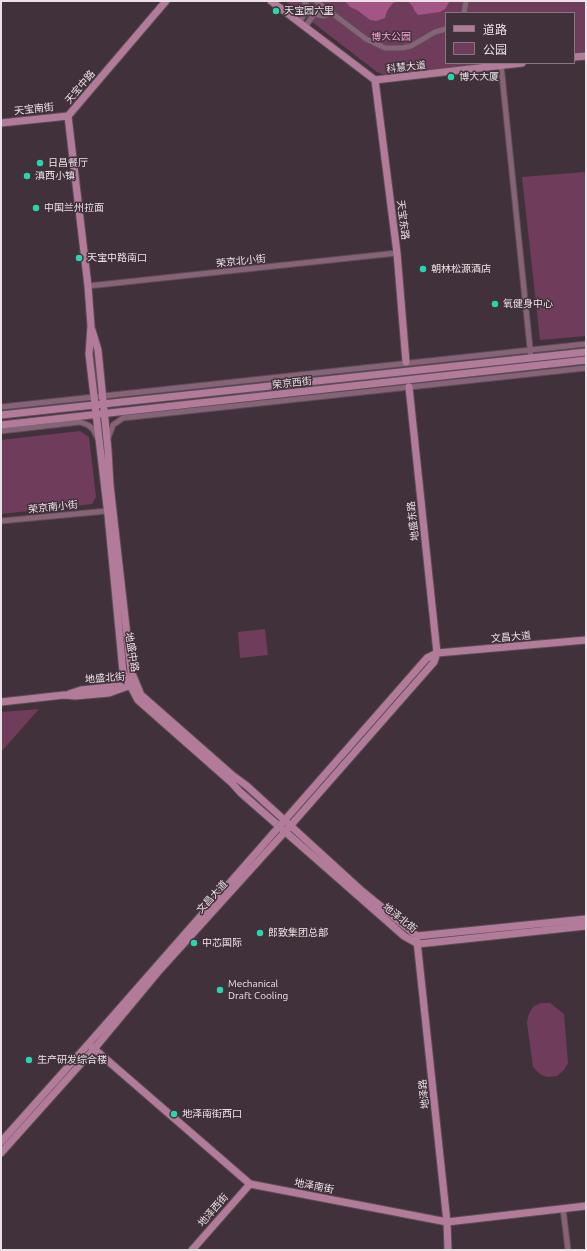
<!DOCTYPE html>
<meta charset="utf-8">
<style>
body{margin:0}
#map{position:relative;width:587px;height:1251px;overflow:hidden;background:#41313a;font-family:Ubuntu,"Noto Sans SC",sans-serif}
canvas{display:block}
.frame{position:absolute;inset:0;border:2px solid #ece1e7;pointer-events:none}
.legend{position:absolute;left:445px;top:12px;width:130px;height:52px;box-sizing:border-box;background:#41313a;border:1px solid #85777f;margin:0;padding:5px 7px;list-style:none;font-size:12px;color:#ece1e7}
.legend li{display:flex;align-items:center;gap:8px;height:20px}
.legend b{width:20px;border:1px solid #85777f}
</style>
<div id="map">
<canvas width="587" height="1251"></canvas>
<div class="frame"></div>
<ul class="legend">
<li><b style="height:5px;background:#b27b9a"></b>道路</li>
<li><b style="height:11px;background:#6f3d5b"></b>公园</li>
</ul>
</div>
<script>
const g = document.querySelector('canvas').getContext('2d');
g.lineJoin = 'round';
function paint(path, color) { g.fillStyle = color; g.fill(path, 'evenodd'); }
const poly = rows => new Path2D(rows.map(r => 'M' + r).join(''));
function trace(path, color, width, dash) { g.strokeStyle = color; g.lineWidth = width; g.lineCap = dash ? 'butt' : 'round'; g.setLineDash(dash || []); g.stroke(path); }
function write(font, color, halo, rows, align = 'center') {
  g.font = font + ' Ubuntu,"Noto Sans SC",sans-serif'; g.lineWidth = 3; g.setLineDash([]); g.textBaseline = 'middle'; g.strokeStyle = halo; g.fillStyle = color; for (const [text, x, y, turn = 0] of rows) {
    g.save(); g.translate(x, y); g.rotate((+turn || 0) * Math.PI / 180); g.textAlign = isNaN(turn) ? turn : align; if (halo) g.strokeText(text, 0, 0); g.fillText(text, 0, 0); g.restore();
  }
}
paint(poly([
 [285,1,586,1,586,53,574,54,574,13,446,13,446,63,494,63,385,75,377,72],
 [586,172,586,336,540,340,522,177],
 [80,431,89,437,96,497,92,504,1,514,1,440],
 [265,629,268,655,240,658,238,632],
 [39,709,1,752,1,712],
 [541,1003,550,1003,564,1014,568,1063,564,1070,557,1076,548,1077,541,1075,533,1067,527,1023,528,1016,531,1010,534,1006]
]), '#6f3d5b');
paint(poly([
 [345,1,396,1,392,4,387,11,385,18,376,21,370,20,357,10,350,7],
 [406,1,450,1,445,9,440,12,418,15,414,10,413,7,409,2]
]), '#a35585');
const street = poly([
 [304,1,308,7,318,15,324,16,332,13],
 [316,1,366,39,385,48,402,48,411,46,435,32,446,29],
 [464,13,466,1],
 [299,22,309,8],
 [305,27,315,13],
 [501,65,531,358],
 [88,286,397,253],
 [1,407,586,344],
 [1,431,80,422,88,425,93,429,98,439],
 [108,438,113,425,123,418,586,368],
 [1,521,107,511],
 [563,1209,568,1250]
]);
const secondary = poly([
 [166,1,68,116,88,286,91,326,89,354,108,515,123,672,138,700,231,782,240,792,404,936,418,944,586,926],
 [271,1,375,80,522,63],
 [574,57,586,56],
 [375,80,397,253,406,362],
 [1,123,68,116],
 [92,330,98,350,108,450,110,485,131,671,141,695,232,775,247,786,362,891,417,936,586,919],
 [1,415,586,352],
 [1,425,586,360],
 [69,694,81,690,120,686],
 [1,702,64,695,75,696,109,693,134,684],
 [417,941,447,1222,448,1250],
 [92,1047,250,1184,447,1222,586,1206],
 [1,1142,91,1041,427,658,437,653,586,640],
 [1,1153,94,1049,158,972,291,825,434,662,437,653,409,387],
 [192,1250,250,1184]
]);
trace(street, '#5c4d56', 7);
trace(secondary, '#5c4d56', 9);
trace(street, '#866377', 5);
trace(secondary, '#b27b9a', 7);
for (const [x, y, r, color] of [
 [276,11,4,"#28d5ad"],
 [451,77,4,"#28d5ad"],
 [40,163,4,"#28d5ad"],
 [27,176,4,"#28d5ad"],
 [36,208,4,"#28d5ad"],
 [79,258,4,"#28d5ad"],
 [423,269,4,"#28d5ad"],
 [495,304,4,"#28d5ad"],
 [260,933,4,"#28d5ad"],
 [194,943,4,"#28d5ad"],
 [220,990,4,"#28d5ad"],
 [29,1060,4,"#28d5ad"],
 [174,1114,4,"#28d5ad"]
]) { const dot = new Path2D(); dot.arc(x, y, r, 0, 2 * Math.PI); g.fillStyle = color; g.fill(dot); trace(dot, '#41313a', 1.5); }
write('10px', '#ece1e7', '#41313a', [
 ["天宝园六里",284,11],
 ["博大大厦",459,77],
 ["日昌餐厅",48,163],
 ["滇西小镇",35,176],
 ["中国兰州拉面",44,208],
 ["天宝中路南口",87,258],
 ["朝林松源酒店",431,269],
 ["氧健身中心",503,304],
 ["郎致集团总部",268,933],
 ["中芯国际",202,943],
 ["Mechanical",228,984],
 ["Draft Cooling",228,996],
 ["生产研发综合楼",37,1060],
 ["地泽南街西口",182,1114]
], 'left');
write('10px', '#f8a2d4', '#41313a', [
 ["博大公园",391,37]
]);
write('10px', '#ece1e7', '#41313a', [
 ["科慧大道",406,67,-6],
 ["天宝中路",80,87,-50],
 ["天宝南街",34,109,-6],
 ["天宝东路",403,220,83],
 ["荣京北小街",241,261,-6],
 ["荣京西街",292,383,-6],
 ["荣京南小街",53,507,-6],
 ["地盛东路",413,521,-96],
 ["文昌大道",511,637,-5],
 ["地盛中路",132,652,81],
 ["地盛北街",105,678,-4],
 ["文昌大道",212,897,-48],
 ["地泽北街",400,918,39],
 ["地泽路",424,1094,-96],
 ["地泽南街",314,1186,11],
 ["地泽西街",213,1210,-49]
]);
</script>
